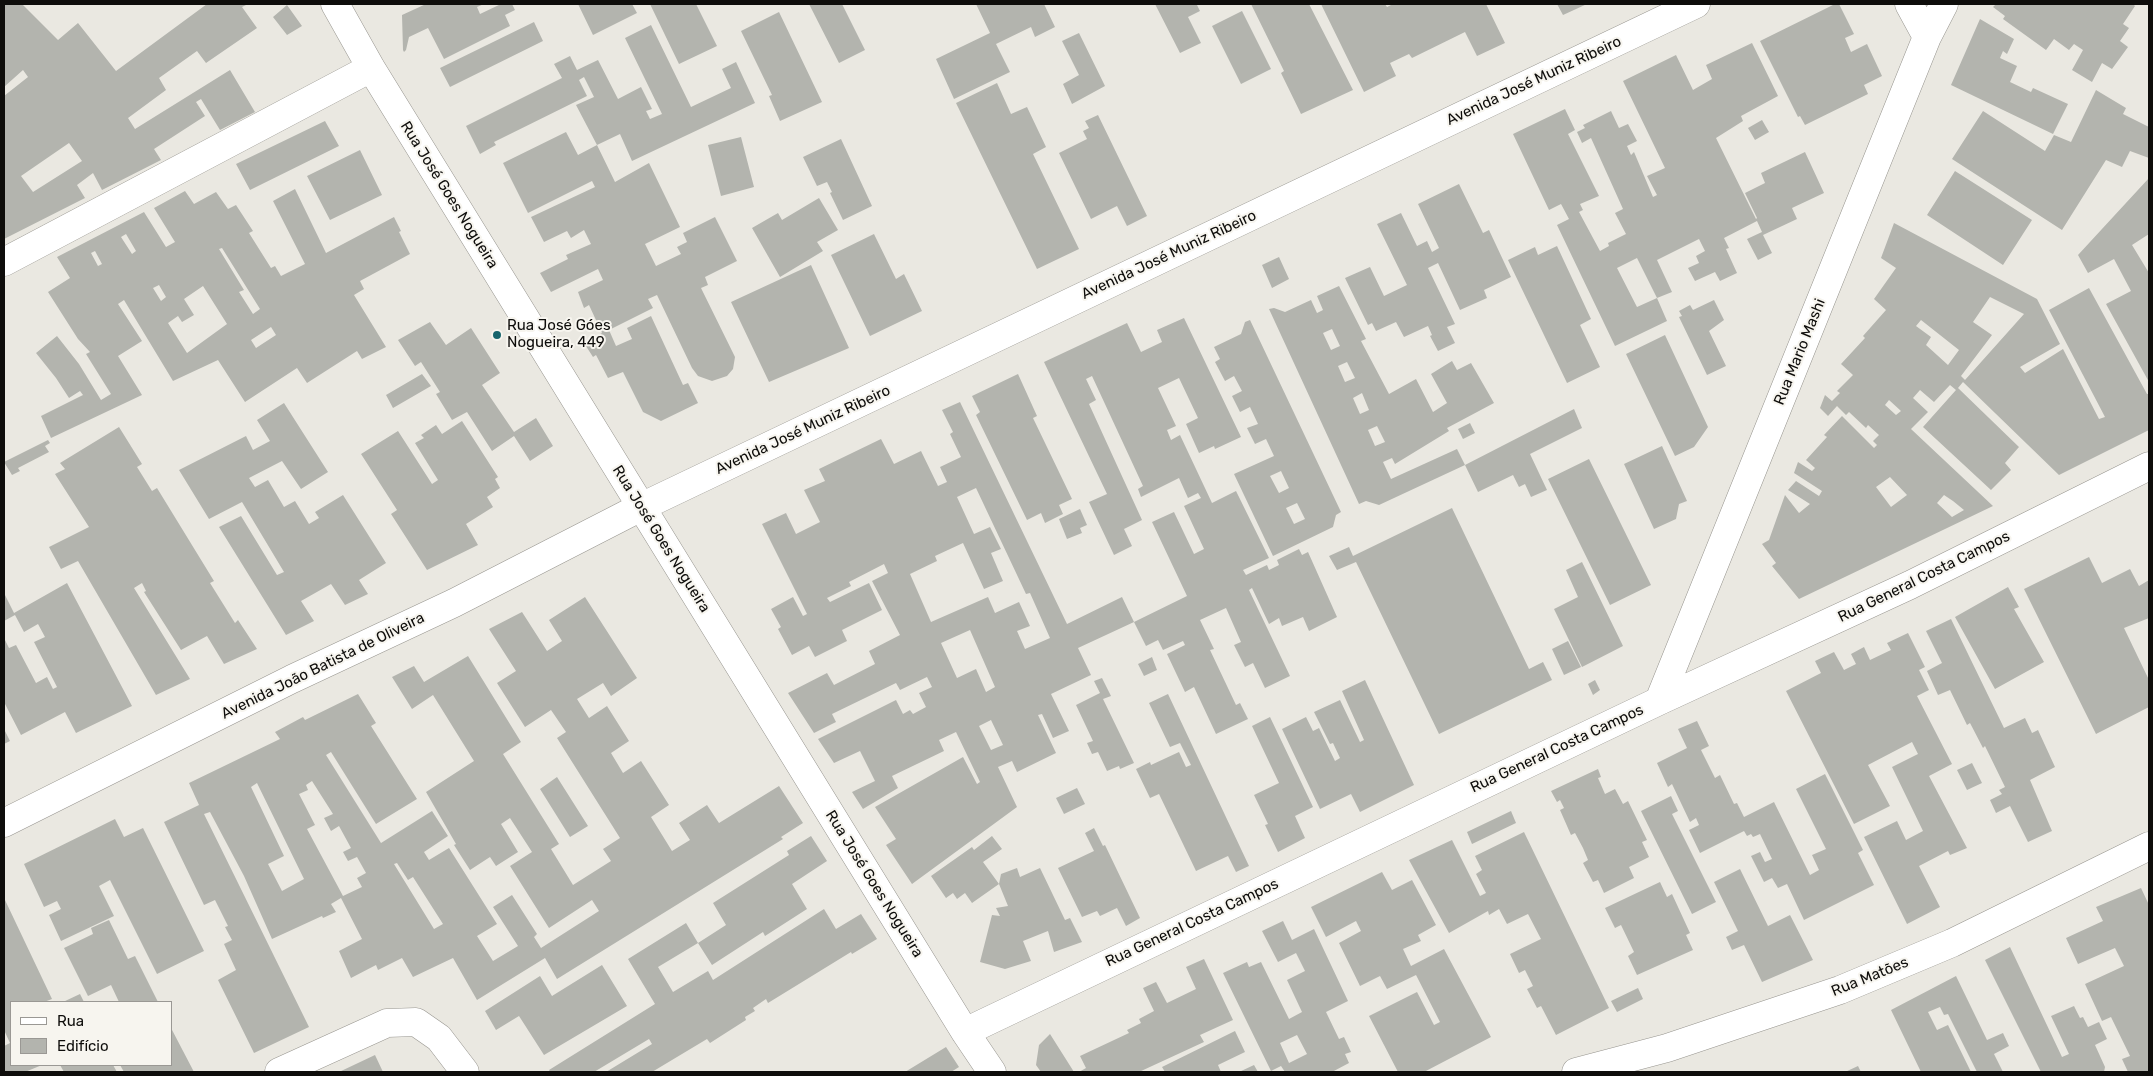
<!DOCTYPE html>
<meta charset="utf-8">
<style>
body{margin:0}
#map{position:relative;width:2153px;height:1076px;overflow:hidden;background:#eae8e1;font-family:Rubik,sans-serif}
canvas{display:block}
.frame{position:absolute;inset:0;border:5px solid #0e0d0b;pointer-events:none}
.legend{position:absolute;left:10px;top:1001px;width:162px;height:65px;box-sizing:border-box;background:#f7f5ef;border:1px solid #9a9894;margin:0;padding:6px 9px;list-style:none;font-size:15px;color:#0e0d0b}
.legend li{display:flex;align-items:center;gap:10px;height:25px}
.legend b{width:25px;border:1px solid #9a9894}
</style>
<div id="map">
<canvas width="2153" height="1076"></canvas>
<div class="frame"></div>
<ul class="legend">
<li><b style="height:6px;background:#fff"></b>Rua</li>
<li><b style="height:14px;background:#b3b4ae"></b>Edifício</li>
</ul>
</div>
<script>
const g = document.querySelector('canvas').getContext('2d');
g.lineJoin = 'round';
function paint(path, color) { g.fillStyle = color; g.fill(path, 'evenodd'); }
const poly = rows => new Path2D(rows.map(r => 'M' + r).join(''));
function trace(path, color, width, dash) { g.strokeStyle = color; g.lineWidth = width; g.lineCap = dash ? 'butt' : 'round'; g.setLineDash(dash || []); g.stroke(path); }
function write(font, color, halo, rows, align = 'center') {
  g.font = font + ' Rubik,sans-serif'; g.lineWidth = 4; g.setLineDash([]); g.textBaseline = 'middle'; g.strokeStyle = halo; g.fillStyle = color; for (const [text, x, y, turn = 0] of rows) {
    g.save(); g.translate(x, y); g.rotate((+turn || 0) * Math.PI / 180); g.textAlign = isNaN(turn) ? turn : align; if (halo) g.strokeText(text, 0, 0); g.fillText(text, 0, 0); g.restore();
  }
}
paint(poly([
 [4,4,22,4,58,40,78,23,116,71,207,4,248,4,242,7,257,28,206,63,197,51,159,78,166,90,128,118,135,129,230,70,255,112,220,130,201,99,196,102,205,116,154,149,161,160,102,190,93,173,77,185,85,198,4,239,4,96,28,77,23,70,4,87],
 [69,143,82,161,33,192,21,176],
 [426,4,484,4,477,7,480,14,501,4,512,4,515,10,505,15,510,26,444,59,428,28,409,37,406,50,404,52,403,50,402,15],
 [578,4,632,4,637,13,593,35],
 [650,4,696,4,717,46,679,64],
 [809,4,842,4,865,50,839,63],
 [976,4,1044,4,1055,27,1035,37,1031,27,996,44,1010,72,954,99,936,59,990,33],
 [1155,4,1200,4,1197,5,1200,11,1188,17,1201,43,1180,53],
 [1251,4,1309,4,1353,90,1301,114,1281,73,1284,71],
 [1321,4,1385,4,1387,7,1393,4,1486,4,1505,43,1477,56,1465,32,1412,58,1409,54,1390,63,1396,76,1364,92],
 [1557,4,1587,4,1563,15],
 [1835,4,1839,4,1854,34,1845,38,1851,52,1867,44,1882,76,1864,85,1868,94,1805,125,1800,116,1798,117,1760,41],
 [1996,4,2133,4,2135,6,2123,24,2129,28,2120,41,2128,47,2112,69,2102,63,2092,82,2072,70,2083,50,2074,44,2069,50,2054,39,2046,50,2003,19,2005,16,1993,7],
 [287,5,302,26,287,35,273,17],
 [1242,11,1271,69,1241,84,1212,26],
 [779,12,822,102,780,121,769,96,772,95,741,31],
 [1980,19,2014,39,2007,54,2003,51,2000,58,2017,66,2010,82,2031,92,2033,88,2068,104,2053,134,1951,85],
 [534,22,543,41,450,87,440,68],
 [651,25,691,107,731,88,722,69,736,62,755,103,632,161,620,134,597,145,576,105,594,97,584,77,579,80,587,96,494,142,496,145,480,154,466,126,562,78,554,64,570,56,577,70,598,60,618,99,641,87,652,109,646,111,650,119,662,114,625,38],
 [1079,33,1105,86,1072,104,1063,84,1079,75,1062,41],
 [1752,43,1778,96,1741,116,1743,121,1716,138,1756,219,1757,218,1745,193,1765,183,1761,173,1805,152,1824,193,1792,208,1797,219,1763,235,1772,253,1758,260,1747,239,1762,232,1757,221,1724,238,1729,248,1726,249,1737,273,1720,281,1715,272,1695,281,1688,268,1699,263,1696,256,1705,251,1699,239,1657,260,1672,292,1657,298,1637,258,1617,268,1637,307,1657,298,1667,321,1615,346,1557,225,1569,219,1561,204,1549,210,1513,134,1565,109,1575,130,1568,134,1599,196,1580,204,1583,210,1579,212,1600,251,1609,246,1608,243,1626,234,1615,213,1623,209,1591,138,1582,143,1577,132,1585,128,1583,125,1611,111,1619,128,1628,124,1637,141,1627,146,1631,155,1634,152,1653,197,1657,195,1647,176,1665,168,1623,81,1676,55,1693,90,1712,79,1706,65],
 [997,83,1011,114,1027,107,1046,147,1033,154,1079,249,1037,269,956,103],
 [2096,90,2126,108,2123,114,2149,127,2149,158,2130,151,2122,167,2106,160,2062,230,1952,159,1983,111,2045,151,2054,135,2071,142],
 [1098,115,1147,216,1127,226,1117,206,1091,219,1059,153,1087,139,1083,131,1089,128,1085,121],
 [1762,120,1769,132,1755,140,1748,128],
 [325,121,339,146,250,190,236,164],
 [566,132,578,155,597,145,615,182,649,163,680,227,645,244,656,266,681,254,677,247,687,242,683,233,715,217,737,261,705,277,708,285,701,288,735,357,733,369,727,376,712,381,698,376,692,368,657,295,648,299,653,308,609,330,616,346,632,339,627,328,651,316,683,385,688,383,698,403,661,421,643,412,623,372,608,378,596,355,593,357,584,343,602,333,589,305,584,308,578,292,603,280,598,269,551,292,540,273,568,259,566,255,591,244,584,230,571,238,567,231,544,242,531,217,595,187,592,181,528,213,503,163],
 [741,137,754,187,721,196,708,145],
 [841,139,872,206,843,220,830,193,832,192,827,182,817,186,803,157],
 [360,150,382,195,330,220,307,176],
 [1955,171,2032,220,2003,265,1927,215],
 [2149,178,2149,234,2132,245,2149,273,2149,382,2106,304,2131,291,2114,259,2088,273,2078,255],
 [1459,184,1483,233,1489,230,1511,277,1484,290,1487,298,1460,310,1438,263,1428,268,1455,324,1447,327,1455,343,1438,351,1430,336,1432,335,1428,326,1404,337,1396,322,1376,331,1372,323,1368,325,1345,278,1370,267,1384,296,1407,285,1377,224,1401,213,1417,246,1427,241,1432,252,1439,248,1418,204],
 [295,189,326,253,394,217,401,231,399,232,410,254,360,281,364,289,354,295,386,347,362,359,357,351,307,383,297,368,245,402,218,360,173,381,124,300,118,304,142,341,118,356,142,395,51,438,41,416,83,395,80,391,69,398,56,378,36,353,57,336,79,364,101,400,111,394,86,354,90,352,78,339,48,292,70,278,57,257,144,212,166,247,175,242,154,208,185,191,194,204,216,192,228,209,236,205,253,231,249,233,271,268,275,266,281,276,305,264,273,201],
 [126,234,136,251,132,254,121,237],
 [222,248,260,309,253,314,239,292,244,290,219,249],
 [95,251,102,264,98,266,91,253],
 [159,285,166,297,161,301,153,288],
 [203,286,227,324,187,353,168,323,178,316,182,322,194,315,184,299],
 [271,327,276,335,256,348,251,340],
 [819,198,838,230,817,242,823,251,780,277,752,228,778,213,782,220],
 [1894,223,2037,299,2060,344,2020,367,2025,373,2063,349,2099,419,2105,417,2049,310,2089,288,2147,394,2149,394,2149,430,2059,475,1963,382,1958,388,2019,447,2005,463,2011,470,1991,490,1923,427,1956,390,1950,385,1934,402,1920,390,1913,398,1928,412,1911,429,1993,506,1799,599,1772,566,1776,563,1762,544,1769,540,1785,495,1799,513,1810,504,1788,490,1796,481,1819,496,1822,491,1794,473,1798,462,1812,471,1815,468,1806,460,1827,437,1824,435,1842,416,1874,448,1877,445,1873,441,1879,435,1868,425,1866,428,1849,412,1846,415,1837,406,1828,416,1820,408,1825,395,1832,401,1840,393,1837,391,1853,375,1841,364,1865,338,1863,336,1886,310,1874,299,1896,268,1881,258],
 [1990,297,2024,314,1965,380,1961,376,1992,335,1973,322],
 [1921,320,1959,350,1948,365,1926,345,1931,337,1916,326],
 [1889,400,1901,411,1896,415,1885,405],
 [1890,477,1907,495,1891,507,1876,487],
 [1944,495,1953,501,1964,510,1952,517,1937,503],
 [874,234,896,279,904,274,922,311,870,336,831,255],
 [1557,246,1591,319,1580,325,1600,367,1567,383,1508,260,1535,247,1538,255],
 [1279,257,1289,279,1272,288,1262,265],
 [811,265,849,348,769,382,731,302],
 [1339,286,1366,339,1361,341,1389,394,1416,379,1433,412,1447,403,1431,374,1452,361,1457,370,1471,363,1494,403,1447,428,1449,431,1395,464,1392,458,1383,462,1391,479,1457,449,1465,465,1379,505,1366,501,1359,504,1269,309,1274,308,1285,312,1311,300,1317,313,1323,310,1317,296],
 [1332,329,1340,346,1331,350,1323,333],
 [1347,362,1355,378,1345,382,1338,366],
 [1362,393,1369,410,1360,414,1353,398],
 [1377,426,1385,442,1375,446,1368,430],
 [1714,300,1724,320,1709,331,1726,366,1707,375,1679,317,1682,316,1679,311,1690,305,1693,310],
 [1184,318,1241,437,1215,449,1214,446,1199,453,1186,424,1198,418,1179,378,1158,388,1176,426,1167,430,1171,440,1180,435,1212,503,1236,491,1269,558,1243,570,1246,575,1267,565,1269,570,1279,565,1277,560,1299,549,1302,555,1308,552,1337,617,1309,631,1303,617,1282,626,1279,618,1269,624,1252,588,1249,590,1290,676,1265,688,1253,663,1245,667,1234,645,1241,642,1226,608,1200,620,1214,649,1210,650,1236,705,1240,703,1248,719,1216,734,1194,687,1185,692,1167,654,1185,645,1183,641,1163,650,1158,640,1146,646,1134,622,1187,596,1152,522,1174,512,1194,554,1204,549,1184,506,1201,498,1198,493,1188,498,1179,478,1141,497,1138,489,1143,486,1092,376,1086,379,1096,400,1089,404,1142,520,1124,529,1132,546,1114,555,1089,502,1107,494,1044,362,1127,323,1141,352,1162,342,1157,330],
 [1250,320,1341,512,1336,515,1333,527,1273,556,1234,474,1274,456,1266,439,1255,444,1247,428,1258,424,1250,407,1240,412,1232,396,1242,391,1234,376,1225,381,1215,362,1220,359,1214,347,1241,334,1245,322],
 [1281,471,1289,488,1279,493,1270,476],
 [1297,503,1305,519,1294,524,1286,508],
 [430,322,446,345,471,328,500,373,482,385,514,432,536,418,553,446,530,461,514,436,492,451,467,412,452,420,436,394,440,392,421,362,415,366,398,340],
 [1665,335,1708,427,1694,447,1675,456,1626,354],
 [422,374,431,386,393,408,386,395],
 [1018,374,1037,416,1033,418,1072,499,1059,505,1063,514,1045,523,1041,513,1027,520,976,415,980,412,972,396],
 [960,402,1067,624,1122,597,1134,622,1078,648,1091,675,1051,694,1069,731,1053,738,1042,714,1038,715,1056,753,1017,772,1012,761,998,767,1017,807,912,884,886,845,896,839,875,807,963,757,977,784,980,782,956,732,939,740,944,751,892,776,898,788,863,809,852,792,875,781,860,751,834,763,818,739,896,700,903,714,910,710,913,714,926,707,919,693,932,687,927,677,900,690,896,683,832,714,836,722,814,733,788,693,827,673,834,685,875,664,869,651,900,635,872,581,888,573,884,564,849,582,851,586,827,598,830,602,869,583,882,610,842,630,847,641,815,657,809,646,792,655,778,629,781,627,771,609,793,597,803,616,807,614,762,524,786,513,796,534,820,522,804,490,825,481,819,469,881,439,894,464,921,451,938,486,947,482,940,467,961,457,950,434,953,432,942,410],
 [976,488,1026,594,1030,593,1050,638,1025,649,1017,631,1030,626,1019,602,995,613,988,597,931,622,910,574,937,561,935,556,963,543,984,589,1003,581,991,553,1001,549,990,527,974,534,957,497],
 [970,630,995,687,986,692,976,669,957,678,941,643],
 [991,720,1003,745,991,750,979,726],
 [284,403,328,472,301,489,282,461,249,478,255,487,268,480,284,507,295,501,309,524,319,518,315,512,343,495,386,563,359,580,368,594,345,605,331,584,301,601,314,621,286,635,219,527,241,516,277,575,284,572,242,502,209,519,179,470,246,436,253,450,270,441,257,420],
 [1574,409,1582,428,1530,454,1547,490,1531,497,1525,484,1519,487,1513,475,1478,492,1465,465],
 [462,421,498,477,495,479,500,488,487,497,493,507,466,524,478,545,427,570,391,514,397,510,361,454,398,431,432,484,438,480,415,443,424,438,421,435,436,425,442,434],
 [1470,423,1475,433,1463,439,1458,429],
 [119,427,142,464,137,467,152,491,157,488,214,581,210,583,235,623,238,620,257,649,224,664,207,636,181,650,144,592,146,591,142,583,134,588,190,679,156,695,78,561,61,569,49,547,89,527,55,474,65,469,60,463],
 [48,440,50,443,45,446,49,452,18,468,20,471,12,475,4,462],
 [1662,446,1687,501,1679,504,1676,519,1654,529,1624,464],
 [1589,459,1651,585,1610,605,1548,479],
 [1452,508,1529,669,1543,662,1552,680,1439,734,1356,562,1337,570,1329,556,1349,547,1353,556],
 [1080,509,1087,525,1080,528,1082,533,1067,539,1059,519],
 [2089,557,2102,583,2130,569,2139,586,2149,580,2149,618,2124,628,2149,680,2149,707,2096,734,2024,589],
 [1582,562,1623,646,1582,667,1554,609,1578,597,1566,570],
 [67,583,132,706,76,733,65,712,21,735,4,702,4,638,9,648,16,645,36,683,47,677,53,689,57,687,34,642,45,637,38,624,24,632,15,615,4,621,4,593,14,613],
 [2008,587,2019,607,2014,609,2044,662,1995,689,1955,617],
 [585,597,637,678,611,696,603,683,577,699,589,718,607,706,629,741,611,753,623,773,641,761,669,805,651,817,672,851,690,840,679,823,707,805,719,823,779,786,803,823,781,837,783,839,557,979,545,958,477,1000,453,958,413,977,402,958,378,970,376,965,351,978,339,951,362,939,341,898,331,904,336,912,323,918,322,916,272,939,244,876,210,812,204,814,309,1027,254,1053,218,980,236,970,224,944,232,940,225,927,228,926,215,900,204,905,164,822,199,805,189,783,280,739,275,732,303,717,305,720,358,694,376,723,371,726,417,799,376,824,331,752,326,755,381,843,432,811,448,836,424,852,429,860,449,848,497,924,477,936,493,961,518,946,493,907,512,895,537,934,534,937,541,948,599,911,592,900,549,928,510,866,532,852,510,818,501,824,518,852,496,866,490,857,470,870,454,845,456,844,426,792,474,761,433,695,412,709,392,677,414,666,424,682,468,656,521,742,503,754,559,844,551,849,573,885,611,861,603,849,620,838,557,738,566,732,551,710,525,727,497,683,516,671,489,629,522,612,547,651,562,641,549,620],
 [312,781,333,814,324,818,331,831,339,826,351,848,343,852,348,861,357,857,366,873,357,878,362,887,343,896,307,829,315,825,299,794,308,790,306,785],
 [257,783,304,879,282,891,268,864,284,856,251,787],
 [397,863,408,880,413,877,443,924,434,929,394,864],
 [1951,619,2004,728,2025,718,2032,733,2038,730,2055,767,2030,780,2052,831,2028,842,2010,806,1996,813,1990,800,2002,794,1999,790,2005,787,1985,746,1983,748,1970,723,1967,725,1950,690,1938,695,1927,671,1942,663,1926,631],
 [1908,633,1925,667,1919,670,1929,690,1917,696,1952,764,1929,776,1967,848,1950,855,1948,851,1919,866,1940,907,1907,924,1864,837,1897,821,1906,840,1923,831,1892,767,1918,754,1912,742,1868,765,1890,806,1854,824,1786,691,1821,673,1815,661,1834,652,1844,670,1856,664,1851,654,1864,647,1870,660,1891,650,1887,643],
 [1568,641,1581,667,1564,675,1552,649],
 [1152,657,1157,670,1144,676,1138,664],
 [1102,678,1111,696,1103,699,1134,763,1120,769,1119,766,1107,771,1098,752,1092,754,1087,743,1093,741,1076,705,1100,693,1094,681],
 [1365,680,1414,785,1360,812,1351,794,1320,809,1282,729,1306,717,1313,731,1319,728,1335,761,1340,758,1333,743,1330,744,1314,712,1340,700,1360,742,1364,740,1342,691],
 [1595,680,1600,690,1593,695,1588,684],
 [1168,694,1249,866,1236,872,1228,856,1196,871,1159,794,1150,798,1136,769,1150,762,1151,765,1179,752,1186,767,1191,765,1180,743,1170,747,1149,703],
 [1270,717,1313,807,1295,816,1305,838,1278,852,1265,825,1268,824,1254,795,1279,783,1252,726],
 [1697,721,1709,746,1701,750,1715,778,1720,775,1734,804,1737,803,1744,817,1774,802,1810,875,1819,870,1812,855,1826,849,1796,789,1825,774,1863,850,1858,853,1874,885,1804,920,1787,884,1778,888,1772,878,1764,882,1751,856,1760,852,1765,862,1772,859,1760,834,1753,837,1751,834,1747,836,1744,831,1700,853,1689,830,1699,825,1696,818,1690,822,1672,784,1668,787,1657,763,1687,748,1678,729],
 [4,729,10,741,4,744],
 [1972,763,1982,783,1967,790,1957,770],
 [1598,769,1601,777,1598,778,1605,794,1615,789,1623,804,1628,801,1647,840,1642,842,1649,857,1629,867,1634,878,1604,893,1598,880,1593,882,1583,863,1588,860,1583,848,1575,833,1571,835,1560,810,1564,808,1560,800,1557,802,1551,791],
 [557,777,588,826,570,837,540,789],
 [1077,788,1085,804,1064,814,1056,798],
 [1671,796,1678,811,1672,814,1716,902,1692,914,1641,811],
 [1511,811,1516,823,1472,844,1467,832],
 [115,819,124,837,143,828,204,951,157,974,110,880,99,886,114,916,61,941,49,915,61,909,57,901,44,907,24,864],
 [1094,828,1103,846,1105,845,1140,918,1126,926,1117,908,1100,916,1097,911,1082,917,1058,868,1094,851,1085,833],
 [1524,832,1609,1008,1556,1035,1541,1006,1537,1008,1527,989,1533,986,1525,970,1519,973,1510,954,1541,939,1528,914,1507,924,1499,909,1489,915,1488,911,1449,933,1409,860,1452,840,1480,896,1486,893,1476,874,1482,870,1475,856],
 [811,836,827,861,792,884,807,909,765,936,763,932,712,965,698,943,726,925,713,903,789,855,787,851],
 [992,836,1002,849,983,862,999,884,1001,874,1017,868,1020,877,1040,868,1065,920,1070,918,1082,942,1054,952,1048,931,1023,941,1031,961,1005,969,980,962,992,915,1000,916,996,908,1008,906,999,884,972,903,965,893,957,899,953,893,946,898,931,876,972,847,974,850],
 [1740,869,1768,926,1790,915,1813,960,1762,982,1744,945,1732,950,1726,937,1738,931,1714,882],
 [1382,872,1392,890,1412,880,1436,925,1418,935,1421,941,1403,949,1411,966,1444,949,1491,1037,1424,1072,1398,1072,1369,1016,1417,992,1434,1025,1440,1022,1416,975,1387,989,1380,976,1360,986,1339,943,1361,931,1356,921,1326,937,1311,907],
 [1660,882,1667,897,1672,894,1690,933,1686,935,1693,950,1637,975,1628,956,1634,952,1621,925,1615,928,1605,908],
 [2141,888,2149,905,2149,1072,2128,1072,2122,1059,2130,1056,2111,1017,2102,1021,2085,984,2124,966,2115,948,2078,964,2066,938,2103,921,2096,907],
 [4,900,5,900,52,999,44,1002,11,1002,11,1065,42,1065,25,1072,4,1072,4,1046,10,1043,4,1030],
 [824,909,836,929,861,914,877,939,852,954,851,952,768,1003,766,999,753,1008,755,1011,745,1017,746,1020,710,1043,707,1039,652,1072,606,1072,652,1044,649,1039,594,1072,550,1072,549,1070,655,1004,628,959,686,923,698,943,658,967,673,992,708,971,713,980],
 [109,920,128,959,135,956,158,1002,119,1002,111,985,88,996,64,948,93,934,91,928],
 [1283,921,1292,940,1314,929,1348,1001,1326,1012,1339,1039,1344,1037,1351,1052,1345,1054,1349,1063,1332,1072,1285,1072,1281,1066,1271,1071,1223,973,1247,962,1249,967,1261,962,1289,1019,1302,1012,1287,980,1305,971,1296,953,1278,962,1262,931],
 [1297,1035,1307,1054,1289,1063,1280,1043],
 [2010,947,2062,1057,2069,1054,2051,1016,2074,1006,2080,1018,2083,1017,2088,1027,2099,1022,2107,1039,2095,1045,2105,1067,2104,1072,2041,1072,1985,960],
 [1204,959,1233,1020,1200,1035,1204,1042,1139,1072,1079,1072,1086,1068,1080,1056,1129,1033,1127,1030,1141,1023,1139,1019,1154,1011,1143,988,1156,982,1167,1003,1196,989,1186,967],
 [602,965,627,1006,544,1055,519,1016,496,1030,485,1011,540,976,552,996],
 [1956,976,1987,1040,2003,1033,2009,1046,1994,1054,2003,1072,1977,1072,1948,1014,1944,1015,1940,1007,1928,1012,1937,1030,1948,1025,1971,1072,1921,1072,1891,1010],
 [1638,988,1643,999,1617,1012,1611,1001],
 [80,994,84,1002,63,1002],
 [171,1028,194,1072,124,1072,120,1065,171,1065],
 [1235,1031,1245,1052,1218,1065,1221,1072,1165,1072,1162,1067],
 [1050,1034,1074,1072,1041,1072,1036,1065,1039,1045],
 [946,1047,959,1067,951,1072,905,1072],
 [375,1055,383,1072,339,1072],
 [60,1065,113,1065,117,1072,64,1072],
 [1254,1065,1258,1072,1239,1072],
 [1858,1066,1861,1072,1845,1072]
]), '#b3b4ae');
const street = poly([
 [335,4,371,68,965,1032,992,1072],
 [1909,4,1927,37],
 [4,262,371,68],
 [1659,701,1927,37,1944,4],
 [4,823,292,679,454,603,641,507,1696,4],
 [965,1032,1659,701,1910,585,2149,466],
 [279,1072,387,1023,416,1022,439,1038,465,1072],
 [1576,1072,1667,1048,1840,990,1952,943,2149,846]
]);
trace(street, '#97958f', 29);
trace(street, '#fff', 28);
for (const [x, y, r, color] of [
 [497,335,5,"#18656d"]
]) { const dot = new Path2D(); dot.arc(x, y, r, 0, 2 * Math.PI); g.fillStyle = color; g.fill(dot); trace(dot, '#f7f5ef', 2); }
write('15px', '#0e0d0b', '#f7f5ef', [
 ["Avenida José Muniz Ribeiro",1534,81,-25],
 ["Rua José Goes Nogueira",449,195,58],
 ["Avenida José Muniz Ribeiro",1169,255,-25],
 ["Rua Mario Mashi",1800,352,-68],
 ["Avenida José Muniz Ribeiro",803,430,-25],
 ["Rua José Goes Nogueira",661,539,58],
 ["Rua General Costa Campos",1924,577,-26],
 ["Avenida João Batista de Oliveira",323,666,-26],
 ["Rua General Costa Campos",1557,749,-25],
 ["Rua José Goes Nogueira",874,884,58],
 ["Rua General Costa Campos",1192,923,-25],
 ["Rua Matões",1870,977,-22]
]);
write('15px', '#0e0d0b', '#f7f5ef', [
 ["Rua José Góes",507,326],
 ["Nogueira, 449",507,343]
], 'left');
</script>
